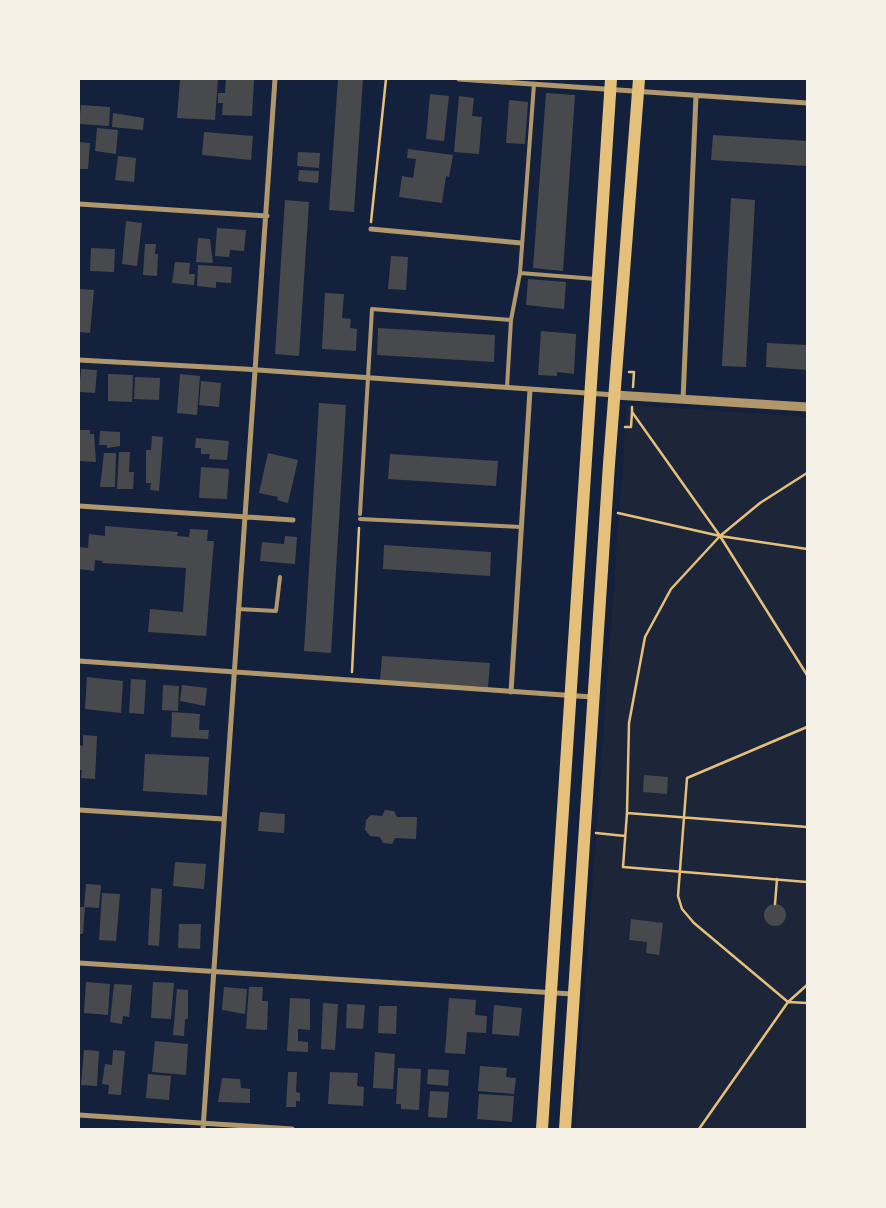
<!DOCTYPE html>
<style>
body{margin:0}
#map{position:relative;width:886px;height:1208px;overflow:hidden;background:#14213d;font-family:"Sofia Sans Condensed",sans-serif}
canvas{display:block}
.frame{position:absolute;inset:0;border:80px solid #f6f1e7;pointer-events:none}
</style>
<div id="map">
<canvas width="886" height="1208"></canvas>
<div class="frame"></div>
</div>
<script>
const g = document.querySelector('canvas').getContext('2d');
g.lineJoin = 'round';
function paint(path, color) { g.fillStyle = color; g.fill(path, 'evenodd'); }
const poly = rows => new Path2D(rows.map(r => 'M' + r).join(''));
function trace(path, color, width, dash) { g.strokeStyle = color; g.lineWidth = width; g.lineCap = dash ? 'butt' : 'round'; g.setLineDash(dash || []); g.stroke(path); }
paint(poly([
 [627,405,807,417,807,1129,575,1129]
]), '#1d2539');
paint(poly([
 [180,79,218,79,215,120,177,118],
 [226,79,254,80,252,116,222,115,223,103,218,103,218,93,225,93],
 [338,79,363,79,354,212,329,210],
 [546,93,575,95,563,271,533,268],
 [430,94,449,96,444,141,426,139],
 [459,96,474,98,472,116,482,117,479,154,454,152],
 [509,100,528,102,525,144,506,143],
 [81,105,110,107,109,126,79,124],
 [113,113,144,118,143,130,112,127],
 [97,128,118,130,116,154,95,151],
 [204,132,253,136,251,160,202,155],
 [713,135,807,141,807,166,711,160],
 [79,142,90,143,88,169,79,169],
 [408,149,453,155,449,177,446,176,442,203,399,197,402,176,413,178,416,159,407,158],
 [298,152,320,153,319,168,297,166],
 [118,156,136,158,134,182,115,180],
 [299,170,319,171,318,183,298,181],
 [731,198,755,200,746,367,722,366],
 [285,200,309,202,299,356,275,354],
 [126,221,142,223,137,266,122,264],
 [217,228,246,230,244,251,230,250,229,257,215,256],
 [198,238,210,239,213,263,196,262],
 [145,244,156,244,155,254,158,254,157,276,143,275],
 [91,248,115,249,114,272,90,271],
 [391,256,408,257,406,290,388,289],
 [175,262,190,263,189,274,195,274,194,285,172,283],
 [198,265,232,267,231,283,216,282,216,288,197,286],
 [528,279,566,282,564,309,526,305],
 [79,289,94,290,90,333,79,332],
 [325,293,344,294,342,318,351,319,350,328,357,329,356,351,322,349],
 [378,328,495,335,494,362,377,355],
 [541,331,576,334,574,374,557,372,557,376,538,375],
 [767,343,807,345,807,370,766,367],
 [81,369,97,370,95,393,79,392],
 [108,374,133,375,132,402,108,401],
 [180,374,200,376,197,415,177,413],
 [135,377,160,378,159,400,134,399],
 [201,381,221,383,219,407,199,405],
 [319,403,346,405,331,653,304,651],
 [79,430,90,430,90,434,94,434,96,462,80,461,79,459],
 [100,431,120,432,120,446,107,448,107,445,99,445],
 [152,436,163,437,159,491,150,490,151,483,146,483,146,450,151,450],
 [196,438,229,441,227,460,209,459,210,454,201,454,201,448,195,448],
 [119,452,130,452,129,472,134,472,133,489,117,489],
 [104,453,116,453,115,487,100,487],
 [268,453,298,460,288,503,277,500,278,497,259,493],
 [390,454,498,461,496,486,388,479],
 [201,467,229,469,227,499,199,498],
 [105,526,178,532,177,536,189,537,190,529,208,530,207,541,214,541,206,636,148,632,150,609,183,612,186,568,102,563,103,561,95,560,94,571,79,569,79,547,88,548,89,534,105,536],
 [285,536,297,537,295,564,260,561,262,542,284,544],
 [384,545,491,552,490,576,383,569],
 [382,656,490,663,488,687,380,681],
 [87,677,123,681,121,713,85,709],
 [131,679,146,680,144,714,129,713],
 [163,685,179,686,178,711,162,710],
 [182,685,207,688,205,706,180,701],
 [172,712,200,714,199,730,209,730,208,739,171,737],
 [83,735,97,736,95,779,81,778,82,770,79,770,79,745,83,746],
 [145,754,209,757,207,795,143,791],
 [644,775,668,777,667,794,643,792],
 [385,810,394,811,397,817,417,817,416,839,395,838,392,844,383,843,380,837,370,836,365,830,366,820,371,815,382,816],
 [260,812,285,814,284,833,258,831],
 [175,862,206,864,204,889,173,886],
 [86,884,101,885,99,908,84,907],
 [151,888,162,889,159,946,148,945],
 [102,893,120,894,116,941,99,940],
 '764 915a11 11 0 1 1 22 0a11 11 0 1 1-22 0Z',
 [79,907,85,907,83,934,79,934],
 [631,919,663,923,659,955,646,953,647,942,629,940],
 [179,924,201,924,200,949,178,948],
 [86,982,110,984,108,1015,84,1013],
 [153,982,174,983,171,1019,151,1018],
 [114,984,132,985,129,1017,123,1016,122,1024,110,1022],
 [224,987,247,989,245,1014,222,1010],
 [249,987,263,987,262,1001,268,1001,267,1030,246,1029],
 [177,989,188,990,188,1019,185,1019,184,1036,173,1035],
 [290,998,310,999,310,1030,298,1029,298,1041,308,1042,308,1052,287,1051],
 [449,998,476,1000,475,1015,487,1016,486,1033,467,1032,465,1054,445,1053],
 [323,1003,338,1004,335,1050,321,1049],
 [347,1004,365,1005,363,1029,346,1028],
 [494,1005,522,1008,519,1036,492,1034],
 [379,1006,397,1006,396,1034,378,1033],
 [155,1041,188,1044,186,1075,152,1072],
 [84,1050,99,1051,97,1086,81,1085],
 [113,1050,125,1051,121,1095,108,1094,109,1085,102,1084,105,1064,112,1065],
 [375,1052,395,1054,393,1089,373,1088],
 [480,1066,507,1068,506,1077,516,1078,514,1094,478,1091],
 [398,1068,421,1069,419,1110,401,1109,401,1104,396,1104],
 [428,1069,449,1070,448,1086,427,1084],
 [288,1072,297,1072,296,1092,300,1093,300,1101,296,1101,296,1107,286,1107],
 [330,1072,358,1073,357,1086,364,1087,363,1106,328,1104],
 [148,1074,171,1076,169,1100,146,1098],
 [222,1078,240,1079,241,1088,250,1089,250,1103,218,1102],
 [430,1091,449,1092,447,1118,428,1117],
 [479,1094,514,1096,512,1122,477,1119]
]), '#48494c');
trace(poly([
 [371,222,386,79],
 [629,372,634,372,633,387],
 [632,407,632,412,720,536,807,675],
 [625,427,631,427,632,412],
 [618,513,720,536,807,549],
 [352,672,359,528],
 [807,727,687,778,678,896,682,909,694,923,788,1002,807,1003],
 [627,813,629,723,645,637,671,589,720,536,760,503,807,473],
 [807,827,627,813,623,867,807,882],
 [596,833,625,836],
 [775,904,777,879],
 [699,1129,788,1002,807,985]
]), '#e5c07b', 2.5);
trace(poly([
 [520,273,596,279],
 [507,387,511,320,520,273,534,84],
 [360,514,372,309,511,320],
 [360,519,521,527],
 [238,609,276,611,280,577]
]), '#b1986c', 4);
trace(poly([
 [459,79,807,103],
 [79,204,267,216],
 [371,229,521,243],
 [79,360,244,369,615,395],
 [683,400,696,96],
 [79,506,293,520],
 [79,661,592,697],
 [511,692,530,390],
 [79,810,223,819],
 [79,963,572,994],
 [79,1115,292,1129],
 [203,1129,275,79]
]), '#b1986c', 5);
trace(poly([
 [615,395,807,407]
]), '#b1986c', 9);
trace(poly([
 [542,1129,611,79],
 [565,1129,609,464,639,79]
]), '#e5c07b', 12);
</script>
